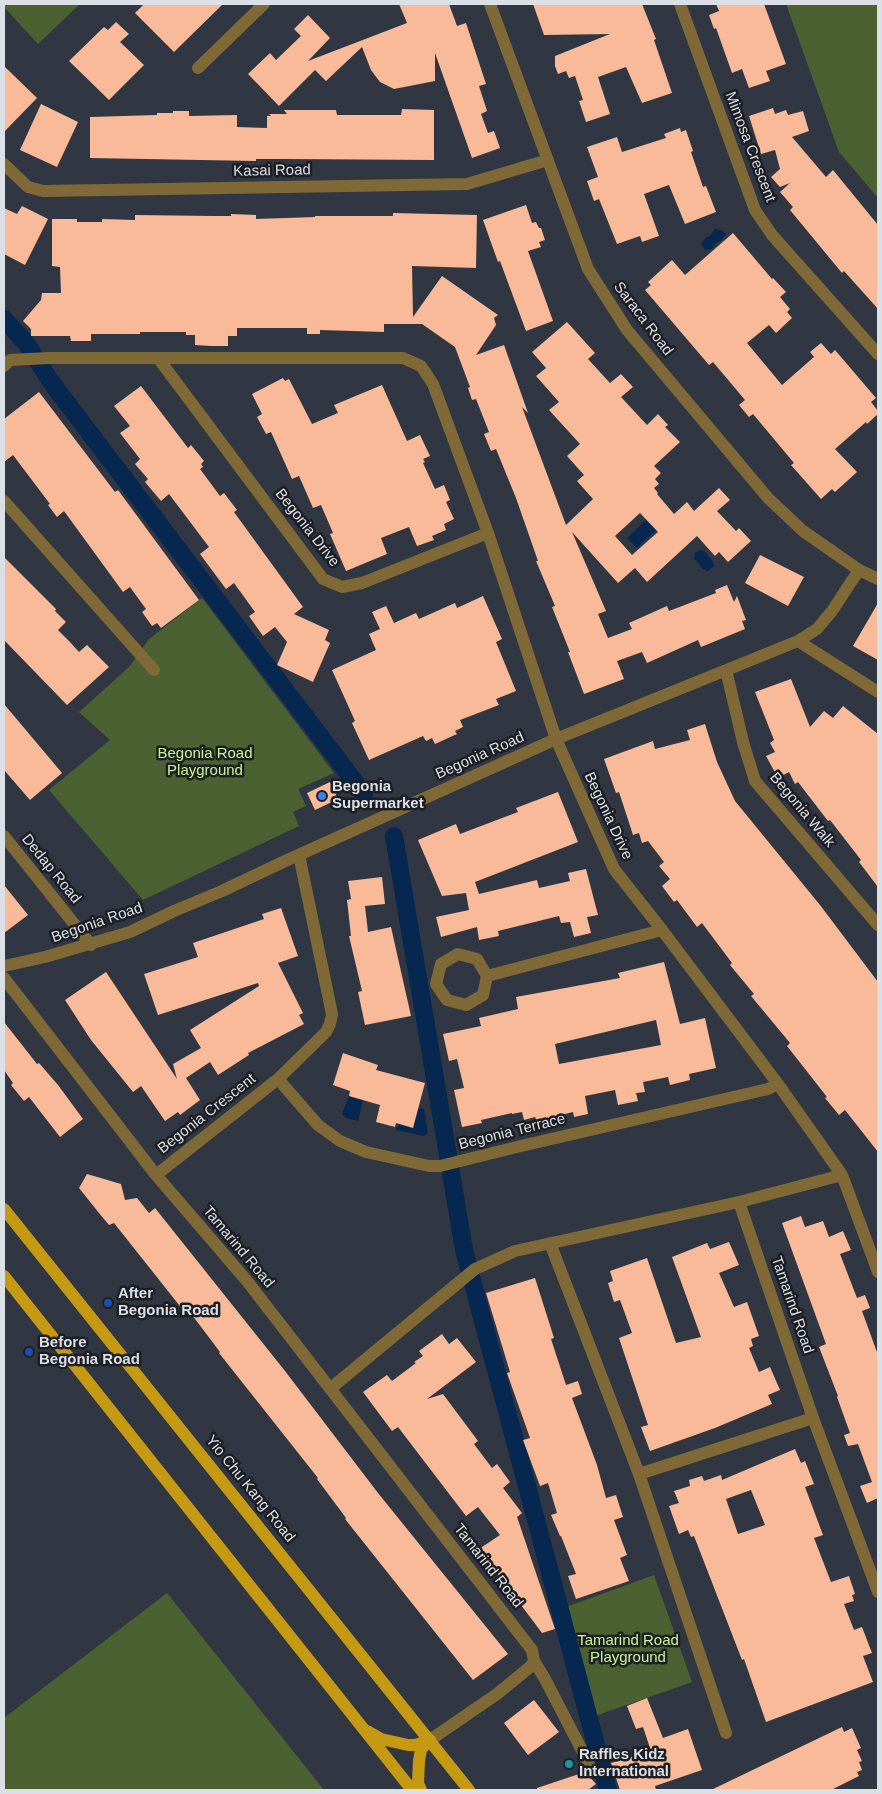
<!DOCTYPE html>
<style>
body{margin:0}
#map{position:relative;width:882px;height:1794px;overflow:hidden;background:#313742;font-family:Arial,sans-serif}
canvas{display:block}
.frame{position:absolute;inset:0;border:5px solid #dbdfe6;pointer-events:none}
</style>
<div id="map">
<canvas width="882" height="1794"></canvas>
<div class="frame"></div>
</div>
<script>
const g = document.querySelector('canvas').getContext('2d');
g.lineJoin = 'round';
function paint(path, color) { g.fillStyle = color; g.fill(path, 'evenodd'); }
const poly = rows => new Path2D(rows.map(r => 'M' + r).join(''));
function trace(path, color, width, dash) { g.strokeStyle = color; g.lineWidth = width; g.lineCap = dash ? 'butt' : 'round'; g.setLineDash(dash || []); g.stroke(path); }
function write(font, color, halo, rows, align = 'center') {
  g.font = font + ' Arial,sans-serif'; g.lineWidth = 5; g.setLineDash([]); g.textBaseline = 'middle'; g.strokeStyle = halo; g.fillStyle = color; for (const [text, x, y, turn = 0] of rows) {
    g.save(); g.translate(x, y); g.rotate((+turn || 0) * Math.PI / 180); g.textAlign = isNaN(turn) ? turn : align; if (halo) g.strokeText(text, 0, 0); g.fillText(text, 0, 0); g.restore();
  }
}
paint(poly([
 [4,4,80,4,38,44,4,7],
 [786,4,878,4,878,198,839,152],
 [202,598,334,773,298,789,306,806,293,812,299,826,143,900,49,790,110,740,79,712,129,667,149,639],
 [654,1575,692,1682,595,1716,566,1607],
 [167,1593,324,1790,4,1790,4,1718]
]), '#4c6132');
paint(poly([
 [715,229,721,230,726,234,721,241,716,243,712,249,705,250,701,244,706,237,710,236],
 [646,520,656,530,637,548,627,538],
 [700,550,705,552,713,562,714,566,708,571,703,569,694,558,695,553],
 [349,1096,363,1099,358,1121,346,1118,342,1114],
 [418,1108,424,1109,428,1133,424,1136,396,1130,399,1124,413,1127]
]), '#052750');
trace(poly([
 [4,319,26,343,51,382,364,794],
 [394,836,464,1250,608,1790]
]), '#052750', 18);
paint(poly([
 [144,4,223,4,174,52,135,13],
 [399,4,449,4,457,26,466,23,486,84,479,86,487,111,481,114,488,133,494,131,500,148,472,158,435,53,435,81,394,89,380,82,371,70,362,47,326,81,315,70,279,106,248,74,270,53,276,60,301,36,294,29,308,15,330,38,308,61,407,23],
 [533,4,642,4,656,39,654,40,672,93,642,103,626,67,598,77,610,114,586,122,579,101,583,100,575,76,569,78,566,71,558,74,555,66,555,56,610,34,544,35],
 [716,4,764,4,786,64,766,71,770,81,749,88,742,69,732,73,716,28,714,29,709,15,719,11],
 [116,22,129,34,120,42,144,65,109,100,69,61,104,27,108,30],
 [4,66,37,98,4,132],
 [41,104,78,122,57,167,20,150],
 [773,108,775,114,786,110,788,115,803,111,809,131,792,137,826,177,833,170,878,225,878,309,844,271,842,273,790,210,793,207,780,192,790,183,780,187,771,177,780,169,775,150,761,154,749,116],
 [402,109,434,110,434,160,286,159,256,159,256,161,90,158,90,117,157,115,157,113,173,113,173,111,189,111,189,116,237,115,237,127,267,128,267,116,271,116,269,114,287,114,284,110,336,110,337,115,401,115],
 [680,128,681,132,686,130,693,151,691,152,703,187,706,186,716,212,685,224,669,185,644,194,659,236,642,242,640,236,617,244,599,199,594,201,587,181,598,177,587,147,617,137,622,152,666,138,664,134],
 [526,205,532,223,536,222,539,228,541,228,545,240,539,242,541,247,528,251,553,321,526,331,500,261,498,262,483,220],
 [22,206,48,219,25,265,4,254,4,208,17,214],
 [393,213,477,215,476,268,412,266,413,317,442,276,498,315,494,318,496,325,476,355,504,345,528,413,522,407,566,525,593,499,577,481,584,475,567,456,580,444,549,410,559,402,536,376,546,368,532,352,567,322,595,353,588,359,610,383,621,374,633,387,621,397,647,425,658,414,668,425,665,427,680,442,654,466,661,473,655,479,659,484,654,488,658,493,657,494,674,514,687,502,694,511,719,488,730,500,717,511,736,531,739,528,751,541,728,562,719,552,715,556,697,536,647,582,635,568,618,583,572,532,606,611,598,614,608,638,632,629,629,623,667,606,669,611,716,593,715,590,727,585,734,602,737,596,746,620,742,621,745,629,701,647,698,640,647,663,642,652,617,661,624,679,584,694,568,652,570,652,552,607,555,606,536,561,538,561,516,498,496,449,491,451,484,434,489,432,476,399,472,400,468,388,470,387,455,347,422,324,384,324,384,332,320,330,320,334,307,334,307,328,237,328,237,336,228,336,228,346,211,346,195,345,195,335,186,335,186,332,140,332,140,334,91,334,91,341,71,341,70,336,31,336,31,329,23,321,41,300,42,293,61,293,60,267,52,266,52,219,77,219,77,222,102,222,102,219,135,220,135,215,214,216,231,216,231,214,256,215,256,219,315,217,315,216,393,216],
 [640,513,658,532,632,555,615,536],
 [733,233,772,279,773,278,786,292,780,297,790,309,787,312,792,318,776,333,769,325,747,343,782,385,814,357,810,352,821,343,831,354,835,350,876,398,871,402,878,411,878,414,867,424,866,422,835,449,857,472,835,492,832,489,821,499,791,465,794,463,753,414,749,417,739,405,745,400,713,362,709,365,645,290,651,285,648,282,672,260,685,275],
 [283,378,285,381,289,379,312,424,338,413,334,405,382,385,407,441,420,435,430,456,423,459,425,462,423,463,435,489,444,485,450,500,446,502,454,519,444,524,446,530,432,536,434,540,417,546,409,527,381,538,387,554,346,571,330,534,333,533,321,505,313,508,299,476,292,479,271,432,266,434,257,417,262,414,252,394],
 [141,386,188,448,191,445,204,461,201,464,203,467,200,469,220,496,224,493,237,510,234,512,303,607,294,614,329,630,325,640,330,643,313,682,277,665,287,642,275,627,263,636,249,616,255,612,234,583,226,589,200,554,209,547,169,494,161,501,145,482,148,479,135,464,140,459,120,433,130,426,114,406],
 [39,392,115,492,118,490,199,600,161,628,157,623,152,626,142,612,146,609,130,587,123,592,64,511,57,517,48,505,50,504,13,455,4,462,4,419],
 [760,555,804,577,788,606,745,583],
 [4,557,56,609,55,611,66,622,58,630,69,641,79,652,87,645,109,667,67,705,4,640],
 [483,596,502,639,496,642,516,691,496,699,499,705,460,720,463,727,455,731,457,734,435,744,432,738,426,741,423,736,369,760,352,723,355,721,332,670,376,650,369,634,380,629,372,612,386,606,394,623,416,613,419,619,455,603,457,608],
 [878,603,878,660,853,646],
 [791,679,810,727,824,711,833,718,843,706,878,734,878,887,859,862,861,860,830,820,828,821,798,782,795,784,789,772,778,778,766,756,775,752,770,743,774,740,755,692],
 [4,704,62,773,30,800,4,770],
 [705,724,717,762,735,801,820,905,878,982,878,1152,845,1110,839,1115,825,1098,827,1097,787,1046,790,1043,751,996,754,994,730,965,732,963,702,923,697,927,677,900,674,902,662,886,670,879,659,866,664,862,648,841,642,843,639,833,633,835,619,792,616,793,604,759,653,741,655,749,690,740,687,730],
 [330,782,338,799,315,810,307,793],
 [558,792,578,842,475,882,479,894,537,880,539,888,570,881,568,873,586,869,598,915,587,917,591,933,574,937,570,922,561,923,559,916,498,931,499,936,479,940,477,927,441,937,436,917,469,910,466,893,442,896,418,840,456,824,460,834,518,812,516,808],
 [382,877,385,904,365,906,368,932,391,927,411,1016,365,1025,358,992,362,991,349,936,351,936,347,900,351,899,348,881],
 [4,885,28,915,4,933],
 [281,908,298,956,278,963,303,1013,299,1015,304,1024,248,1053,249,1055,218,1075,210,1062,186,1078,200,1100,180,1115,178,1112,165,1121,141,1086,133,1092,91,1040,65,1000,106,972,177,1079,173,1064,201,1048,190,1030,259,986,258,983,158,1015,144,974,198,957,193,943,264,919,262,914],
 [664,962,680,1024,705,1018,716,1068,689,1074,690,1080,670,1085,668,1077,643,1082,645,1092,636,1093,638,1101,618,1105,615,1090,585,1096,588,1114,574,1117,573,1112,537,1121,535,1117,524,1120,522,1112,512,1114,512,1113,481,1120,482,1123,462,1127,454,1090,464,1088,457,1059,449,1061,443,1034,481,1026,479,1018,518,1009,516,997,620,978,618,973],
 [656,1020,661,1045,559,1064,555,1044],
 [4,1022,37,1064,39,1063,58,1085,83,1119,60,1137,29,1097,24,1101,11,1085,13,1083,4,1070],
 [343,1053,378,1065,376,1070,425,1083,413,1128,396,1123,395,1127,376,1122,380,1105,349,1096,350,1091,333,1085],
 [87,1174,121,1184,125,1200,137,1198,149,1213,155,1208,285,1371,378,1493,508,1654,473,1680,345,1519,346,1518,317,1479,318,1478,219,1353,220,1352,186,1307,183,1310,114,1223,109,1225,99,1213,79,1188],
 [801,1216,805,1227,823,1221,829,1237,843,1231,851,1250,840,1254,857,1298,865,1295,870,1308,862,1311,878,1355,878,1498,867,1503,860,1486,872,1482,858,1444,848,1446,844,1435,850,1433,837,1397,838,1396,819,1347,826,1344,782,1223],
 [729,1242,739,1265,719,1273,734,1307,747,1302,759,1336,751,1339,753,1346,749,1348,759,1372,770,1367,780,1390,768,1395,772,1404,715,1428,650,1451,641,1427,648,1425,619,1338,632,1333,620,1300,614,1302,608,1283,613,1281,610,1271,647,1258,676,1343,701,1337,672,1257,707,1243,710,1249],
 [535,1278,554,1338,551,1339,566,1385,578,1381,582,1394,572,1398,597,1465,606,1498,616,1495,623,1517,614,1520,627,1555,620,1558,629,1581,576,1599,568,1576,576,1574,561,1536,560,1536,551,1515,557,1513,548,1483,540,1486,523,1440,530,1438,507,1373,510,1372,486,1293],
 [442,1334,449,1344,457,1338,476,1362,427,1399,443,1394,478,1441,474,1444,492,1468,497,1464,510,1482,503,1488,522,1513,517,1517,555,1629,542,1633,479,1549,500,1535,478,1507,466,1516,398,1427,392,1431,363,1392,387,1375,392,1381,416,1363,414,1362,423,1356,419,1351],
 [795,1449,801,1463,805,1461,814,1484,805,1487,823,1535,814,1538,831,1582,849,1576,855,1594,852,1595,854,1601,844,1604,854,1630,862,1627,872,1653,863,1656,873,1682,766,1722,744,1659,742,1660,694,1536,691,1537,688,1530,679,1534,669,1506,679,1503,674,1491,690,1486,689,1480,702,1476,704,1481,721,1475,722,1480],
 [751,1490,765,1525,738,1534,726,1499],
 [647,1698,663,1738,688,1729,702,1770,655,1786,656,1790,620,1790,611,1763,651,1751,643,1727,636,1729,627,1706],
 [534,1700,559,1732,528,1755,504,1723],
 [842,1727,844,1732,852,1728,861,1748,857,1750,862,1761,859,1762,862,1770,857,1772,859,1776,831,1790,711,1790],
 [585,1772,596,1784,588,1790,537,1790,537,1788]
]), '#f8ba99');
trace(poly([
 [490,4,588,269,627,330,768,498,803,531,859,570,878,579],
 [680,4,755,210,772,235,878,354],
 [198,68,264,4],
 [4,164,28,187,43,191,467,184,548,160],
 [158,358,323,579,342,587,362,583,488,533],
 [4,366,10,360,49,358,403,358,421,366,433,384,488,533,556,739,614,869,662,930,778,1084,842,1175,878,1272],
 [4,501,154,670],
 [798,641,878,692],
 [726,670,743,742,755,781,878,925],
 [4,836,91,945],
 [458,954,477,959,487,976,483,995,466,1005,447,1000,436,984,441,964,458,954],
 [4,966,45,957,130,932,174,911,222,891,283,862,556,739,798,641,817,629,832,611,859,570],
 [487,976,662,930],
 [4,978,156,1175,247,1281,532,1650,534,1661,530,1667,497,1694,430,1740],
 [278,1079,318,1125,340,1141,366,1152,429,1166,440,1166,521,1146,768,1089,778,1084],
 [156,1175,278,1079,326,1032,330,1024,332,1014,299,855],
 [739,1202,813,1418,878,1592],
 [550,1243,639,1474,726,1733],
 [331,1388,475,1269,515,1251,739,1202,842,1175],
 [639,1474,813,1418],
 [534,1661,545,1679,590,1766]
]), '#7f6936', 12);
trace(poly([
 [4,1209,469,1790],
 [4,1276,412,1790],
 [367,1731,381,1739,408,1745,416,1745,430,1740],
 [421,1790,418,1783,419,1761,421,1749,430,1740]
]), '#c59911', 12);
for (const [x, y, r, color] of [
 [322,796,5,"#3f7fe0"],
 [108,1303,5,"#1a4fb4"],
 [29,1352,5,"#1a4fb4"],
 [569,1764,5,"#0f9aa8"]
]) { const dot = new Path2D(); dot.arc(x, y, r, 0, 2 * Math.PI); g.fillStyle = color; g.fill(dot); trace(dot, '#1c1e23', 2); }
write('15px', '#dbdfe6', '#1c1e23', [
 ["Mimosa Crescent",750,147,69],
 ["Kasai Road",272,171,-1],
 ["Saraca Road",643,319,53],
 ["Begonia Drive",307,528,52],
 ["Begonia Road",480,756,-24],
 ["Begonia Walk",802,810,50],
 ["Begonia Drive",608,816,65],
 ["Dedap Road",51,869,51],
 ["Begonia Road",97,923,-19],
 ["Begonia Crescent",207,1114,-38],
 ["Begonia Terrace",512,1132,-14],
 ["Tamarind Road",238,1247,50],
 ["Tamarind Road",792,1305,71],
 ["Yio Chu Kang Road",250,1489,51],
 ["Tamarind Road",488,1566,52]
]);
write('15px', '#c7f591', '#1c1e23', [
 ["Begonia Road",205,754],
 ["Playground",205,771],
 ["Tamarind Road",628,1641],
 ["Playground",628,1658]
]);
write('bold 15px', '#dbdfe6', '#1c1e23', [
 ["Begonia",332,787],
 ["Supermarket",332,804],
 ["After",118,1294],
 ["Begonia Road",118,1311],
 ["Before",39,1343],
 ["Begonia Road",39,1360],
 ["Raffles Kidz",579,1755],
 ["International",579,1772]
], 'left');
</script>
